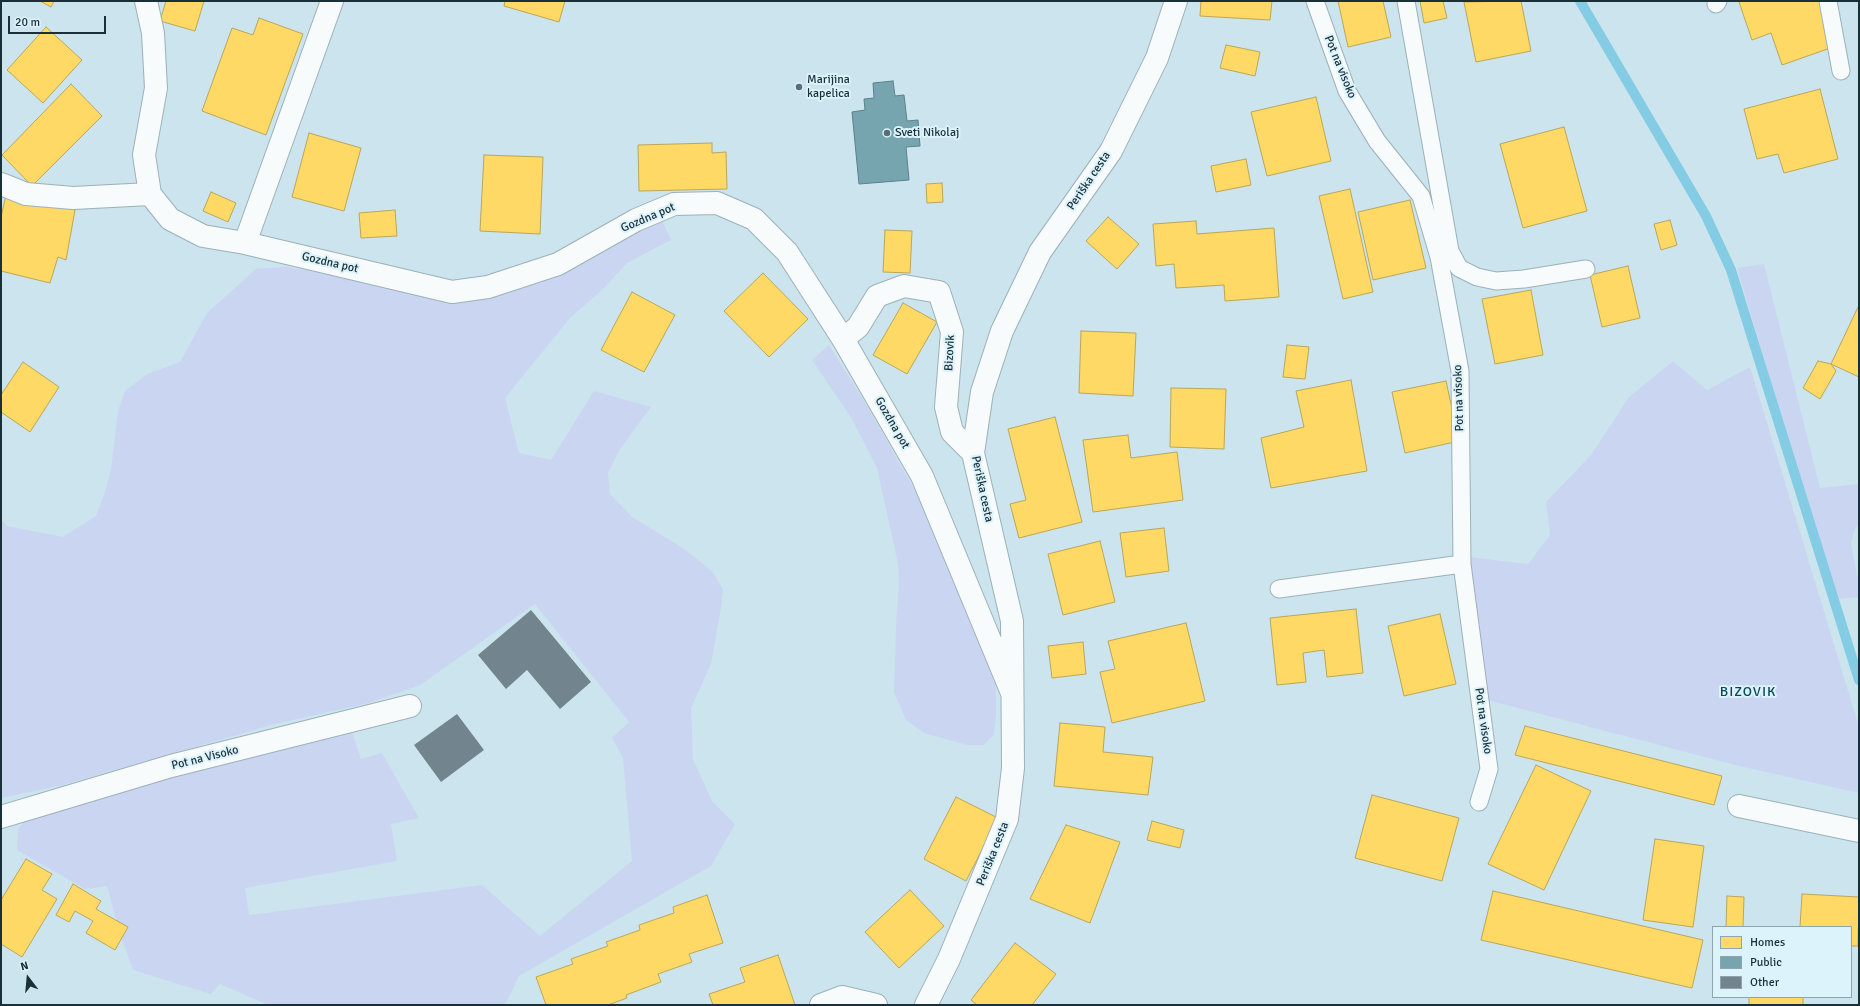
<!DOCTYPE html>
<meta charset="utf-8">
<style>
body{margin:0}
#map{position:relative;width:1860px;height:1006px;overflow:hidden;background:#cce4ed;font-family:Signika,sans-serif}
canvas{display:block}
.frame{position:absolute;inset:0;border:2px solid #1a3038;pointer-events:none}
.legend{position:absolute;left:1712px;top:926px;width:140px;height:72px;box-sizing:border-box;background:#ddf3fb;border:1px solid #8fa5ad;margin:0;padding:5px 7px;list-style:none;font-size:12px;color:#1a3038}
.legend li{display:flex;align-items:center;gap:8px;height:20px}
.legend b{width:20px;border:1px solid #8fa5ad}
.north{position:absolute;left:8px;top:958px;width:40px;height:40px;-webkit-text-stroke:3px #ddf3fb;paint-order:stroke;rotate:344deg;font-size:11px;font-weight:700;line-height:16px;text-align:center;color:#1a3038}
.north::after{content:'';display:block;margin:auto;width:14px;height:18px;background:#1a3038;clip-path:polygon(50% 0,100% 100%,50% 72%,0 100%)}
.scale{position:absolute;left:8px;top:16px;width:98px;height:18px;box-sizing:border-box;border:2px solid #1a3038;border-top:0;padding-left:5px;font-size:12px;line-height:14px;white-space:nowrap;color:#1a3038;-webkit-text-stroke:3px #ddf3fb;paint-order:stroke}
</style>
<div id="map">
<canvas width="1860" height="1006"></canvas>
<div class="frame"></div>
<ul class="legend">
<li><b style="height:11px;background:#ffd966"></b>Homes</li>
<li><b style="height:11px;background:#76a5af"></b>Public</li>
<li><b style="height:11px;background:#72848d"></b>Other</li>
</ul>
<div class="north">N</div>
<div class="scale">20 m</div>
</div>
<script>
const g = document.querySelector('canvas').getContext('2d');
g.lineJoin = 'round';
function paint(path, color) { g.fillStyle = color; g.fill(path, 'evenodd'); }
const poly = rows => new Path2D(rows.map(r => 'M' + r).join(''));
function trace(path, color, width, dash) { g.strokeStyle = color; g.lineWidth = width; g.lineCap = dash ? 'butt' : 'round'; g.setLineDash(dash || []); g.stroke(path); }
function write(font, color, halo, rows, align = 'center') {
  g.font = font + ' Signika,sans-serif'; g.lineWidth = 4; g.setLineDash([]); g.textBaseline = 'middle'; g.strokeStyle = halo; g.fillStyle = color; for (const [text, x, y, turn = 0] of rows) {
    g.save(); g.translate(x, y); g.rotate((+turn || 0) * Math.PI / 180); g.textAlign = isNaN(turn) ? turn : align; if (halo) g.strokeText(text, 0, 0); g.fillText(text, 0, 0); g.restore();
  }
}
paint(poly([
 [662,220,671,240,627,263,603,289,570,318,505,398,519,453,551,460,594,391,651,407,620,449,608,473,610,494,632,517,683,548,712,571,723,589,721,608,711,664,691,708,693,759,712,801,735,824,711,866,519,976,505,1005,268,1005,220,984,211,994,133,970,120,934,107,886,85,889,17,850,18,830,31,811,352,732,361,759,382,753,419,818,391,824,397,861,245,888,249,915,482,885,540,936,632,861,623,758,612,738,629,722,535,604,420,685,369,703,275,724,59,786,1,798,1,519,7,526,63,537,96,516,105,492,111,469,118,411,125,391,147,374,180,362,207,313,256,269,286,267,361,279,497,294,543,282,601,253,637,229],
 [1764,264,1820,488,1859,484,1859,524,1855,529,1851,543,1859,585,1859,597,1836,599,1737,268],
 [829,345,869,409,920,500,996,680,996,715,994,735,983,745,967,745,924,733,906,720,894,692,896,625,899,581,898,564,877,468,852,419,812,360],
 [1673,361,1707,390,1750,367,1859,727,1859,793,1735,765,1480,698,1470,557,1528,564,1550,535,1546,502,1591,455,1629,397]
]), '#cad6f1');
const homes = poly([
 [40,1,54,1,51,7,40,1],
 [166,1,204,1,195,31,160,21,166,1],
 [505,1,565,1,559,22,504,6,505,1],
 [1201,1,1272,1,1270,20,1200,16,1201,1],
 [1338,1,1383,1,1391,37,1348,47,1338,1],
 [1420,1,1443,1,1447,18,1424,23,1420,1],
 [1521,1,1531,51,1476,62,1464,2,1521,1],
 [1741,1,1820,1,1836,46,1782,65,1771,33,1752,40,1739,2,1741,1],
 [259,18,303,34,266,135,202,111,232,28,253,35,259,18],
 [46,27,82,60,43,103,7,70,46,27],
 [1226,45,1260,52,1255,76,1220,68,1226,45],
 [71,84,102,116,32,186,2,155,71,84],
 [1820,89,1838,159,1784,173,1778,154,1757,159,1744,109,1820,89],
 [1316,97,1331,161,1267,176,1251,112,1316,97],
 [1564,127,1587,211,1523,228,1500,144,1564,127],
 [309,133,361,148,344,211,292,197,309,133],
 [712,143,712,153,726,152,727,189,639,191,638,145,712,143],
 [484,155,543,157,540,234,480,231,484,155],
 [1246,159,1251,185,1216,192,1211,166,1246,159],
 [942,183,943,202,927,203,926,184,942,183],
 [1350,189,1373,292,1343,299,1319,196,1350,189],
 [211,192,236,203,228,222,203,211,211,192],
 [6,195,75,210,66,260,58,257,50,283,1,271,1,217,6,195],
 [1410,200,1426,268,1373,280,1358,212,1410,200],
 [395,210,397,236,361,238,359,213,395,210],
 [1108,217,1139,244,1117,269,1086,241,1108,217],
 [1670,220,1677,245,1661,250,1654,224,1670,220],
 [1196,221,1197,234,1274,228,1279,297,1225,301,1224,285,1176,288,1174,264,1156,266,1153,224,1196,221],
 [885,230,912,231,910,273,883,272,885,230],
 [1628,266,1640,318,1602,327,1590,275,1628,266],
 [763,273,808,319,769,357,724,311,763,273],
 [1531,290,1543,355,1495,364,1482,299,1531,290],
 [632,292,675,315,644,372,601,350,632,292],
 [903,303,937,322,907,374,873,355,903,303],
 [1859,305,1859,377,1831,364,1859,305],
 [1081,331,1136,333,1133,396,1079,393,1081,331],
 [1287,345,1309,347,1305,379,1283,377,1287,345],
 [1818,361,1831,364,1836,371,1820,399,1803,388,1818,361],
 [23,362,59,387,30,432,1,412,1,395,23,362],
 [1351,380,1367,471,1271,488,1261,438,1304,427,1296,391,1351,380],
 [1446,381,1459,441,1405,453,1392,392,1446,381],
 [1171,388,1226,389,1224,449,1170,447,1171,388],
 [1055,417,1082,522,1019,538,1010,504,1026,500,1008,429,1055,417],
 [1128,435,1131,458,1177,452,1183,500,1093,512,1083,440,1128,435],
 [1164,528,1169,571,1126,577,1120,533,1164,528],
 [1100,541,1115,602,1063,615,1048,554,1100,541],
 [1356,609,1363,673,1327,677,1324,650,1303,653,1306,682,1277,685,1270,618,1356,609],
 [1440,614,1456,684,1404,696,1388,626,1440,614],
 [1186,623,1205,701,1112,723,1100,672,1115,669,1108,641,1186,623],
 [1083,642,1086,674,1052,678,1048,646,1083,642],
 [1060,723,1105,727,1103,752,1153,757,1148,795,1054,786,1060,723],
 [1525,726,1722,776,1714,805,1515,755,1525,726],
 [1536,765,1591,791,1544,890,1488,864,1536,765],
 [1372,795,1459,818,1442,881,1355,858,1372,795],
 [956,797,998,818,966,881,924,859,956,797],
 [1152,821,1184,830,1180,848,1147,840,1152,821],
 [1066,825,1120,842,1090,923,1030,899,1066,825],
 [1655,839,1704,846,1693,927,1643,920,1655,839],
 [26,859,52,874,42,890,57,899,22,957,1,944,1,900,26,859],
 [73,884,101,901,96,909,128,927,115,950,86,933,93,921,75,911,69,922,56,915,73,884],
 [910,890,944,926,899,968,865,932,910,890],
 [1493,891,1703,940,1692,988,1481,940,1493,891],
 [1802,894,1859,897,1858,946,1851,946,1851,927,1800,927,1802,894],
 [707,895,723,943,689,954,692,962,658,974,661,982,626,995,627,998,608,1005,546,1005,536,977,573,964,571,959,608,946,606,942,640,930,639,925,674,913,673,907,707,895],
 [1727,896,1744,897,1743,927,1726,927,1727,896],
 [1015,943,1056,974,1032,1005,977,1005,971,1000,1015,943],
 [778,955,795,1005,713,1005,709,994,745,982,740,968,778,955],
 [1749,997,1803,997,1803,1005,1749,1005,1749,997]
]);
paint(homes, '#ffd966');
trace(homes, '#baa658', 1);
const public = poly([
 [893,81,895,96,904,95,907,121,918,120,920,146,906,147,909,180,859,184,852,112,865,110,864,99,874,98,873,83,893,81]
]);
paint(public, '#76a5af');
trace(public, '#5a828b', 1);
trace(poly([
 [1580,1,1706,216,1731,270,1859,680]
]), '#84cce4', 10);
paint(poly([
 [531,610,591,682,560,709,527,670,506,689,478,655],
 [457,714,484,750,441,782,414,745]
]), '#72848d');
const lane = poly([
 [1315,1,1347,91,1377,141,1421,196,1439,257,1460,371,1462,564,1489,769,1479,802],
 [1406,1,1450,251,1459,268,1477,277,1496,281,1524,279,1586,269],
 [1828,1,1841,71],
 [1716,4,1718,1],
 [1279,589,1462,564]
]);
const street = poly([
 [146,1,153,33,156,88,144,155,150,194,170,219,203,236,245,243,452,292,488,287,558,264,636,220,674,204,717,203,754,219,787,252,843,339,922,476,1012,693],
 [1,184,26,194,73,198,150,194],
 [245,243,332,1],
 [843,339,858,327,877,296,904,286,939,292,952,332,946,407,952,432,973,453],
 [1739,806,1859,831],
 [1,817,171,766,410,706],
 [821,1005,842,997,876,1005],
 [926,1005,949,959,1007,819,1013,768,1012,621,973,453,982,392,1002,331,1040,252,1111,151,1157,58,1176,1]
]);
trace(lane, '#9cb1b9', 19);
trace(street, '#9cb1b9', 24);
trace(lane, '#f7fbfc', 17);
trace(street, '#f7fbfc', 22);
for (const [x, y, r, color] of [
 [799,87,4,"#586f77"],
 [887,133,4,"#586f77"]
]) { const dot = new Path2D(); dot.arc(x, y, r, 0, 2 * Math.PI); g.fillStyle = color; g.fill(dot); trace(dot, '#ddf3fb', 1.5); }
write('12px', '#1a3038', '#ddf3fb', [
 ["Pot na visoko",1340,67,68],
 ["Periška cesta",1089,181,-56],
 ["Gozdna pot",648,218,-23],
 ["Gozdna pot",330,263,13],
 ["Bizovik",950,353,-87],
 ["Pot na visoko",1459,398,-92],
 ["Gozdna pot",892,423,60],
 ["Periška cesta",982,489,78],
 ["Pot na visoko",1483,721,82],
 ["Pot na Visoko",205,758,-14],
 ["Periška cesta",993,854,-68]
]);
write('12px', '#1a3038', '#ddf3fb', [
 ["Marijina",807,80],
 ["kapelica",807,94],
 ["Sveti Nikolaj",895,133]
], 'left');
g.letterSpacing = '1px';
write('14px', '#094656', '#ddf3fb', [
 ["BIZOVIK",1748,692]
]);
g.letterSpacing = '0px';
</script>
